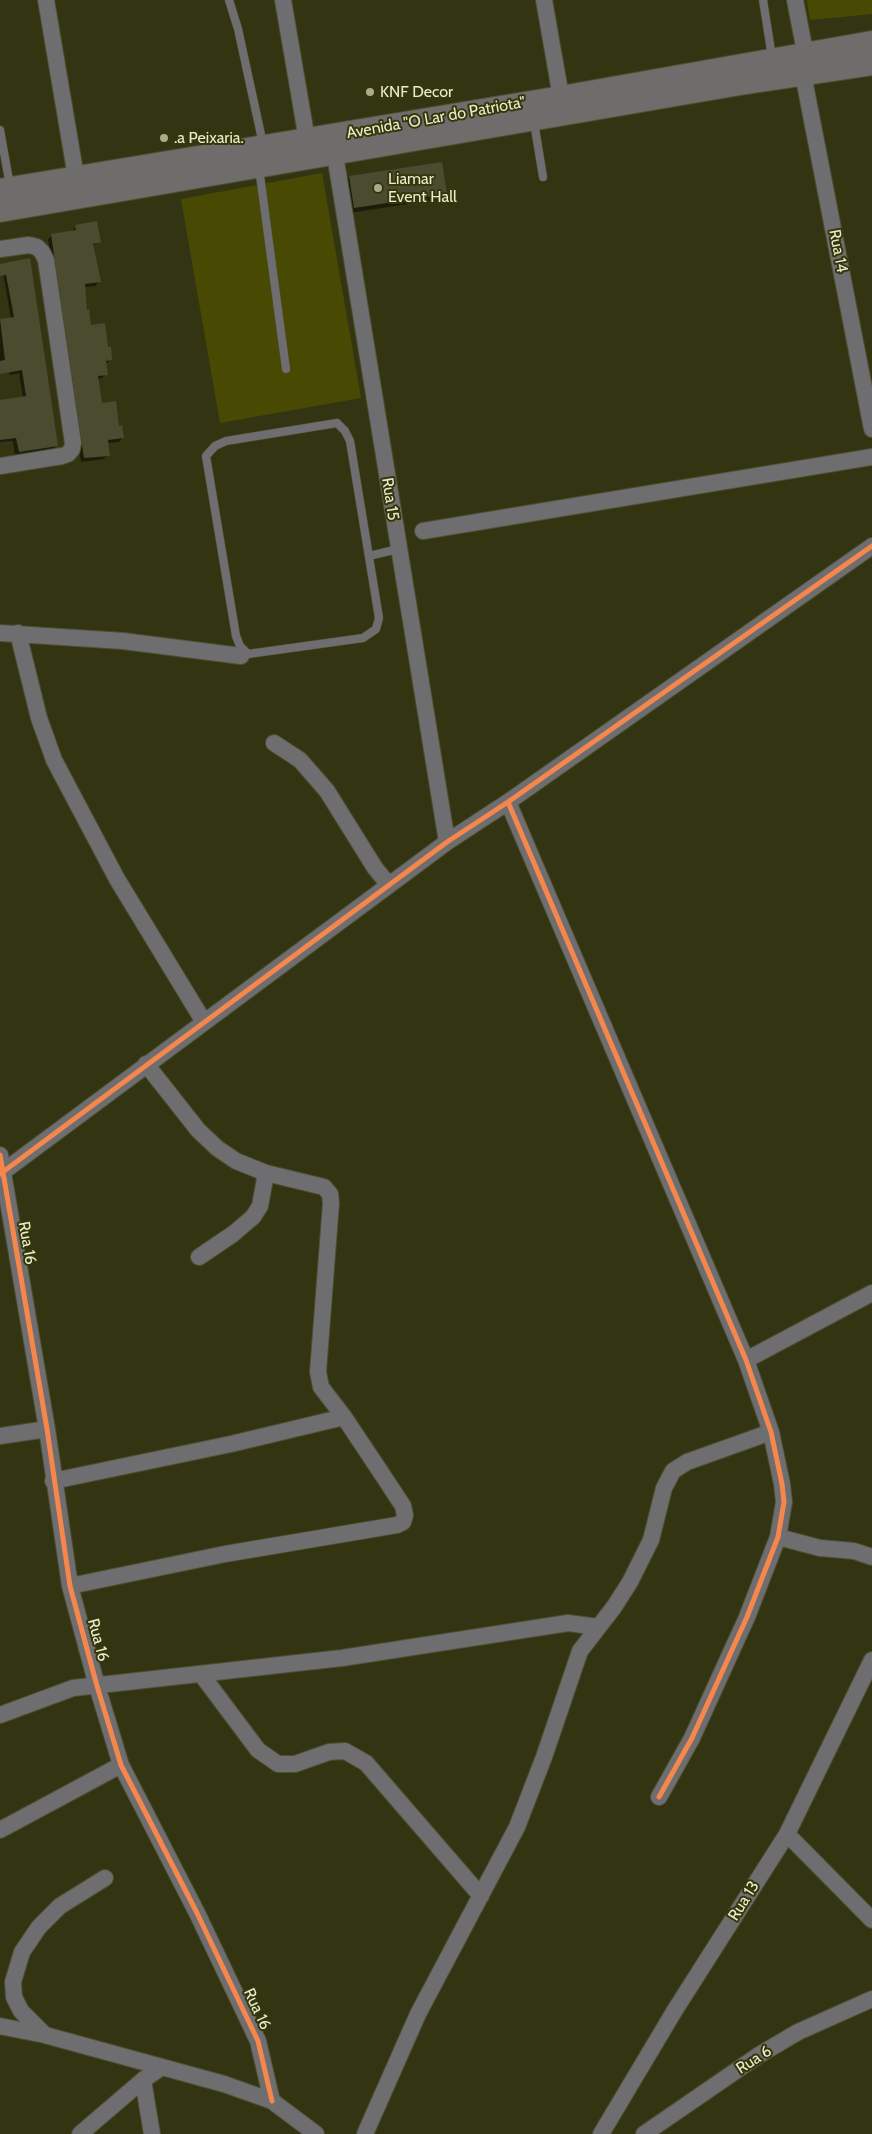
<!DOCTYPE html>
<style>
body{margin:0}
canvas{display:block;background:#333411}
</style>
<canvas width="872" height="2134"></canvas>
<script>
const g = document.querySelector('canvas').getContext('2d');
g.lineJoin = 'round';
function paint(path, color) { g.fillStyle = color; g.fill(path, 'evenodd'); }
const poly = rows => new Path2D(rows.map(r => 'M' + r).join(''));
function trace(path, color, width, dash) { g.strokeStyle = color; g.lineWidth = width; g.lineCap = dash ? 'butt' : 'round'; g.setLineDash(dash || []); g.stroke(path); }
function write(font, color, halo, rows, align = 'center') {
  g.font = font + ' Cabin,sans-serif'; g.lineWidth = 4; g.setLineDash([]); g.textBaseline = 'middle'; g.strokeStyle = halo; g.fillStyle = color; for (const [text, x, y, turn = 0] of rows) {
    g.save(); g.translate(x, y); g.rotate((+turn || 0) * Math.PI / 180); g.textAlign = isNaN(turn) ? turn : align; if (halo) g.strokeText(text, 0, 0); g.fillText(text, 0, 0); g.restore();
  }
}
paint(poly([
 [807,0,872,0,872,14,810,20],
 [322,173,361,398,220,423,181,199]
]), '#484a03');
paint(poly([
 [441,163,445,194,441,199,349,213,344,182,349,177],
 [76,226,99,242,92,246,99,282,95,286,84,287,90,327,107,348,111,360,105,364,106,374,102,378,97,379,101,405,118,427,123,438,119,442,107,443,108,455,104,459,81,462,48,239,52,235,72,232],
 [5,264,57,445,53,449,15,455,13,441,0,442,0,402,23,398,19,373,10,375,8,360,0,361,0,321,11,319,2,267]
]), '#0007');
paint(poly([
 [442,162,447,194,354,208,349,176],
 [97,221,101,242,93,244,101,282,85,284,87,310,89,309,91,325,105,323,108,347,111,347,112,360,106,361,108,375,98,376,102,403,116,401,119,426,122,425,124,438,108,440,110,456,84,458,51,234,76,230,75,225],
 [30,258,58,446,19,452,16,438,0,440,0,400,26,396,22,370,0,374,0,361,5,360,0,319,14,317,6,275,0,276,0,264]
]), '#4b4c2f');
const service = poly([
 [229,0,238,29,263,144],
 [763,0,772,57],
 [534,122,543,177],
 [0,130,10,186],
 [259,168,286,369],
 [337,423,345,431,350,441,379,618,376,629,363,638,248,654,240,646,236,636,206,456,215,446,226,441,337,423],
 [369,556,398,549]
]);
const minor = poly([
 [46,0,76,177],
 [283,0,307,140],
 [544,0,561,97],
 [795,0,805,52],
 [803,74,872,429],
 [335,155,447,842],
 [0,249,29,245,37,247,42,252,46,260,73,443,72,449,68,454,62,456,0,466],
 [423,531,872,457],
 [0,633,123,641,241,656],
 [18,633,39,718,54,760,117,879,204,1022],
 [274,743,300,760,327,791,375,868,389,885],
 [508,802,746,1360,771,1432,782,1484,784,1502,778,1537,747,1617,692,1738,659,1797],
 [0,1155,47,1429,70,1586,97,1686,121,1765,197,1913,258,2041,272,2101],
 [0,1174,447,842,508,802,872,546],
 [199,1257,233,1234,253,1217,260,1206,266,1173],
 [746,1360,872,1293],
 [0,1436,47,1429],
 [53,1481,231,1444,344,1417],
 [778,1537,820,1548,854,1551,872,1557],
 [70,1586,225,1554,397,1525,403,1522,405,1515,403,1506,378,1468,344,1417,321,1387,318,1372,331,1203,330,1194,324,1187,266,1173,236,1161,217,1148,198,1130,146,1064],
 [201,1674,258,1750,278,1764,295,1764,329,1752,345,1751,366,1763,481,1896],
 [0,1715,73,1688,342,1658,568,1623,598,1627],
 [0,1830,121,1765],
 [787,1834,872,1920],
 [0,2026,45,2035,224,2084,272,2101,316,2134],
 [45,2035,21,2011,14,1997,13,1982,22,1952,39,1927,60,1906,105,1878],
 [143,2080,152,2134],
 [80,2134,143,2080,162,2067],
 [365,2134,418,2014,517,1827,544,1757,580,1651,614,1607,630,1582,651,1540,664,1488,673,1471,687,1462,771,1432],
 [601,2134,675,2010,787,1834,872,1660],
 [644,2134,759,2055,798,2032,872,1999]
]);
const secondary = poly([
 [0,190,561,97,872,42],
 [0,211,740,84,872,64]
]);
trace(service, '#4d4f32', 9);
trace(minor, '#4d4f32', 18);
trace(secondary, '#4d4f32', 24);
trace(service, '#6e6d6f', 8);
trace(minor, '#6e6d6f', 16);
trace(secondary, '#6e6d6b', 22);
trace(poly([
 [508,802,746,1360,771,1432,782,1484,784,1502,778,1537,747,1617,692,1738,659,1797],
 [0,1155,47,1429,70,1586,97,1686,121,1765,197,1913,258,2041,272,2101],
 [0,1174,447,842,508,802,872,546]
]), '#f5874c', 5);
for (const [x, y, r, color] of [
 [370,92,5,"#a9ab8b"],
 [164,138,5,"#a9ab8b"],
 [378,188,5,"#a9ab8b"]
]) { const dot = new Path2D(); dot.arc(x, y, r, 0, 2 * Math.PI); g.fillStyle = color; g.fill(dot); trace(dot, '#35370b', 2); }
write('16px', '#e8ebcd', '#35370b', [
 ["KNF Decor",380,92],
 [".a Peixaria.",174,138],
 ["Liamar",388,179],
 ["Event Hall",388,197]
], 'left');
write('16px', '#e8ebcd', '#35370b', [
 ["Avenida \"O Lar do Patriota\"",436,118,-10],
 ["Rua 14",838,251,79],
 ["Rua 15",390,499,81],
 ["Rua 16",27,1243,80],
 ["Rua 16",98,1640,75],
 ["Rua 13",744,1901,-58],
 ["Rua 16",257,2009,65],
 ["Rua 6",754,2060,-33]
]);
</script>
